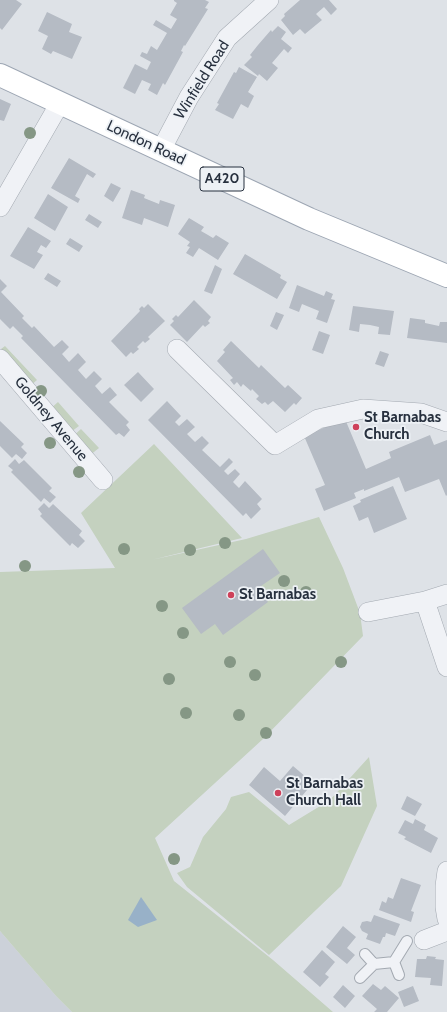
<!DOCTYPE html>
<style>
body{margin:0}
canvas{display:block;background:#dee2e7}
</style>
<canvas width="447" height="1012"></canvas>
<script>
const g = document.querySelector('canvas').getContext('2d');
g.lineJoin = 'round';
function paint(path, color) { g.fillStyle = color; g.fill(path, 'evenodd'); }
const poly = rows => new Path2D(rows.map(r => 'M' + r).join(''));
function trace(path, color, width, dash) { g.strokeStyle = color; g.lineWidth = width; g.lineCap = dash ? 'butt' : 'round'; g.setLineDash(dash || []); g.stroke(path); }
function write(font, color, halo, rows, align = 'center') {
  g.font = font + ' Cabin,sans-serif'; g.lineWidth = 3.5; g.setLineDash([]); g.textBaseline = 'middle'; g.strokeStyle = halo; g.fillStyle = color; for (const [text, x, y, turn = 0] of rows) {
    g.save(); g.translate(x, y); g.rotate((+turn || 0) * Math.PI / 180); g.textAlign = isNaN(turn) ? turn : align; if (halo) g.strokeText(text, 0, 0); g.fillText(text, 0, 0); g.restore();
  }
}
paint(poly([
 [0,931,56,996,72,1012,0,1012]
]), '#ccd1d9');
paint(poly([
 [5,346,37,380,30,386,1,349],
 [58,402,79,426,68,434,49,410],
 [81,429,99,448,89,456,71,438],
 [154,444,242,538,151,560,246,539,319,517,343,568,360,613,363,636,263,739,155,838,174,881,273,960,333,1012,72,1012,56,996,0,931,0,572,115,568,81,513],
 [369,757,377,806,341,886,269,955,187,887,177,873,190,867,203,837,226,809,231,797,249,792,289,825,330,800]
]), '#c4d1bf');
paint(poly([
 [141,897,157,920,138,927,128,920]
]), '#98b1c8');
paint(poly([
 [0,0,16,0,22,4,2,30,0,28],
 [174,0,205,0,209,2,205,8,208,9,185,46,184,45,181,51,183,52,165,85,163,83,157,95,148,90,151,84,142,80,135,94,123,88,135,64,147,70,151,62,140,56,142,52,147,54,151,46,157,50,167,33,153,25,156,20,171,29,177,19,170,15,177,3,174,1],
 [300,0,329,0,337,9,331,15,324,7,316,14,322,20,305,34,300,29,293,35,281,20,285,16,284,14],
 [47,12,72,24,69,32,82,37,72,59,53,51,51,54,42,49,48,36,38,31],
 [278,26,286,32,281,39,292,48,288,53,284,49,272,63,278,68,267,81,259,74,258,76,244,65,252,57,250,55,258,45,271,30,272,32],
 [239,67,257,77,248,92,254,96,248,108,241,104,233,119,215,110,219,104,217,103,234,72,236,73],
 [0,99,11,104,4,121,0,120],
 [69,158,96,174,93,178,87,174,75,196,80,199,78,203,51,188],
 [111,183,121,188,113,202,104,196],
 [131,190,145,195,144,198,159,204,160,200,175,205,168,227,144,218,142,225,122,218],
 [48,194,68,207,55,231,34,218],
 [89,214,102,222,98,228,85,220],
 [189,218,204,227,201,231,208,235,213,238,216,235,229,243,218,260,199,248,193,257,186,253,190,247,187,246,190,242,178,234],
 [28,227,51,241,46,248,41,245,37,252,43,255,34,269,10,256],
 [70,238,83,246,79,252,66,244],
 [245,254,281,275,280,278,287,282,277,299,233,274],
 [215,265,222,269,212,294,204,291],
 [48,273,61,281,57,287,44,279],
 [0,279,7,286,1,292,24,316,22,318,32,328,34,326,54,347,62,340,69,347,62,354,69,362,78,353,86,362,78,370,86,379,94,371,102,379,95,386,102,394,110,387,117,395,109,402,129,422,126,425,130,430,124,437,119,433,116,435,21,338,23,336,13,326,10,329,0,319],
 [297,285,324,296,326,291,333,294,331,299,335,300,327,323,316,319,319,311,302,304,299,312,289,308],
 [194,300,211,317,208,321,210,323,205,327,203,325,187,342,170,325,174,321,172,319,176,315,178,317],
 [148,304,165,321,148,337,150,339,145,343,143,341,137,347,139,349,133,354,131,352,126,357,111,341,140,311,139,309,142,306,144,308],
 [353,306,394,311,390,335,378,334,379,327,370,325,360,324,359,332,349,330],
 [276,312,284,315,277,330,270,326],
 [410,318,425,320,425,323,439,326,440,322,447,322,447,343,407,338],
 [319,331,330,335,323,354,312,350],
 [231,341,259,368,261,365,285,388,288,385,302,398,296,405,294,403,285,412,273,401,268,405,265,402,262,404,256,399,259,396,252,389,251,391,243,384,241,387,237,382,234,385,230,380,233,378,217,361,225,352,223,350],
 [380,351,389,354,384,367,375,364],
 [138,372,154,389,141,402,124,385],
 [167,401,181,416,175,422,179,426,187,419,195,427,187,434,195,442,202,436,209,443,202,450,220,467,229,458,233,462,224,471,228,475,235,469,240,474,233,482,239,488,245,481,262,499,257,504,261,509,251,519,246,513,243,516,148,420],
 [345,419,366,469,391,458,389,452,430,435,434,445,447,440,447,495,446,496,439,479,405,492,399,477,364,491,364,489,354,493,356,498,324,511,315,489,325,485,304,436],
 [0,421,24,444,21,447,27,453,22,459,16,454,12,458,0,446],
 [15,459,19,464,24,460,52,488,49,491,56,497,50,503,44,498,41,502,11,472,13,470,8,466],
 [393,486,407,519,374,533,368,517,359,521,353,506,361,502,360,500],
 [44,503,49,508,53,504,82,531,79,535,85,541,78,548,72,543,70,546,40,516,42,514,38,509],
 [263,549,280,573,258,588,268,602,223,635,215,624,201,634,182,608],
 [293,766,313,783,285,816,249,785,264,767,280,781],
 [407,796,422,804,415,816,401,809],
 [415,819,426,825,424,830,438,838,431,853,404,839,406,837,398,833,405,820,413,824],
 [401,878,421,885,411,911,414,912,411,922,379,910,382,901,386,903,388,897,393,899],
 [374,915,400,924,395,936,386,933,385,937,383,937,380,944,366,939,368,934,362,931,360,927,362,922,367,921,371,922],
 [343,926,356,937,347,948,355,955,347,964,326,947],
 [322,950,335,962,325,974,329,977,320,987,303,972],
 [427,956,436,957,435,959,444,960,442,986,430,985,431,978,415,977,417,959,426,959],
 [373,984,381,990,385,986,399,998,387,1012,374,1012,377,1009,362,996],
 [343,985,355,996,345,1008,333,997],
 [413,986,419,1001,404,1007,398,992]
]), '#b5bbc4');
const lane = poly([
 [365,954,374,964],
 [399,975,394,962,407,941],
 [360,978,374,964,394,962]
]);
const street = poly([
 [161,150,189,97,227,38,269,0],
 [0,207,60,103],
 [177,349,275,445,318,419,363,409,421,413,447,422],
 [0,359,103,480],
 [425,601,447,667],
 [368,612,425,601,447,594],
 [447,871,445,886,445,907,447,919],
 [424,940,447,931]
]);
const primary = poly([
 [0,75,309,219,447,276]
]);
trace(lane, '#a3a9b1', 12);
trace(street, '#a3a9b1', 20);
trace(primary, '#9da6b3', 24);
trace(lane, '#f0f2f6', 10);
trace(street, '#f0f2f6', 19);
trace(primary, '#fff', 22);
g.fillStyle = '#859785';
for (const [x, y] of [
 [30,133],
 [41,391],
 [50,443],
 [79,472],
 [225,543],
 [124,549],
 [190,550],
 [25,566],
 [284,581],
 [306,592],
 [162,606],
 [183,633],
 [230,662],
 [341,662],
 [255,675],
 [169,679],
 [186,713],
 [239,715],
 [266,733],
 [174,859]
]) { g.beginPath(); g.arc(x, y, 6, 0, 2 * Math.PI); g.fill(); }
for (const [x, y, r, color] of [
 [356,427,4,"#ce415a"],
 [231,595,4,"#ce415a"],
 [278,793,4,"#ce415a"]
]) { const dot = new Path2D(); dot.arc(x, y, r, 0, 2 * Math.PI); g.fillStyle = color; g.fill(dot); trace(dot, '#edf1f5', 1.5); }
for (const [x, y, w] of [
 [222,179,44]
]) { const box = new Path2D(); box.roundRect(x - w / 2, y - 12, w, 24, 3); g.fillStyle = '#edf1f5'; g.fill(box); trace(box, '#27303e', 1); }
write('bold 14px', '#27303e', null, [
 ["A420",222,179]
]);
write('15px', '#27303e', '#edf1f5', [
 ["Winfield Road",202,80,-58],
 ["London Road",146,143,25],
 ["Goldney Avenue",51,419,50]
]);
write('bold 15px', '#27303e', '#edf1f5', [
 ["St Barnabas",364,418],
 ["Church",364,435],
 ["St Barnabas",239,595],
 ["St Barnabas",286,784],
 ["Church Hall",286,801]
], 'left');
</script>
